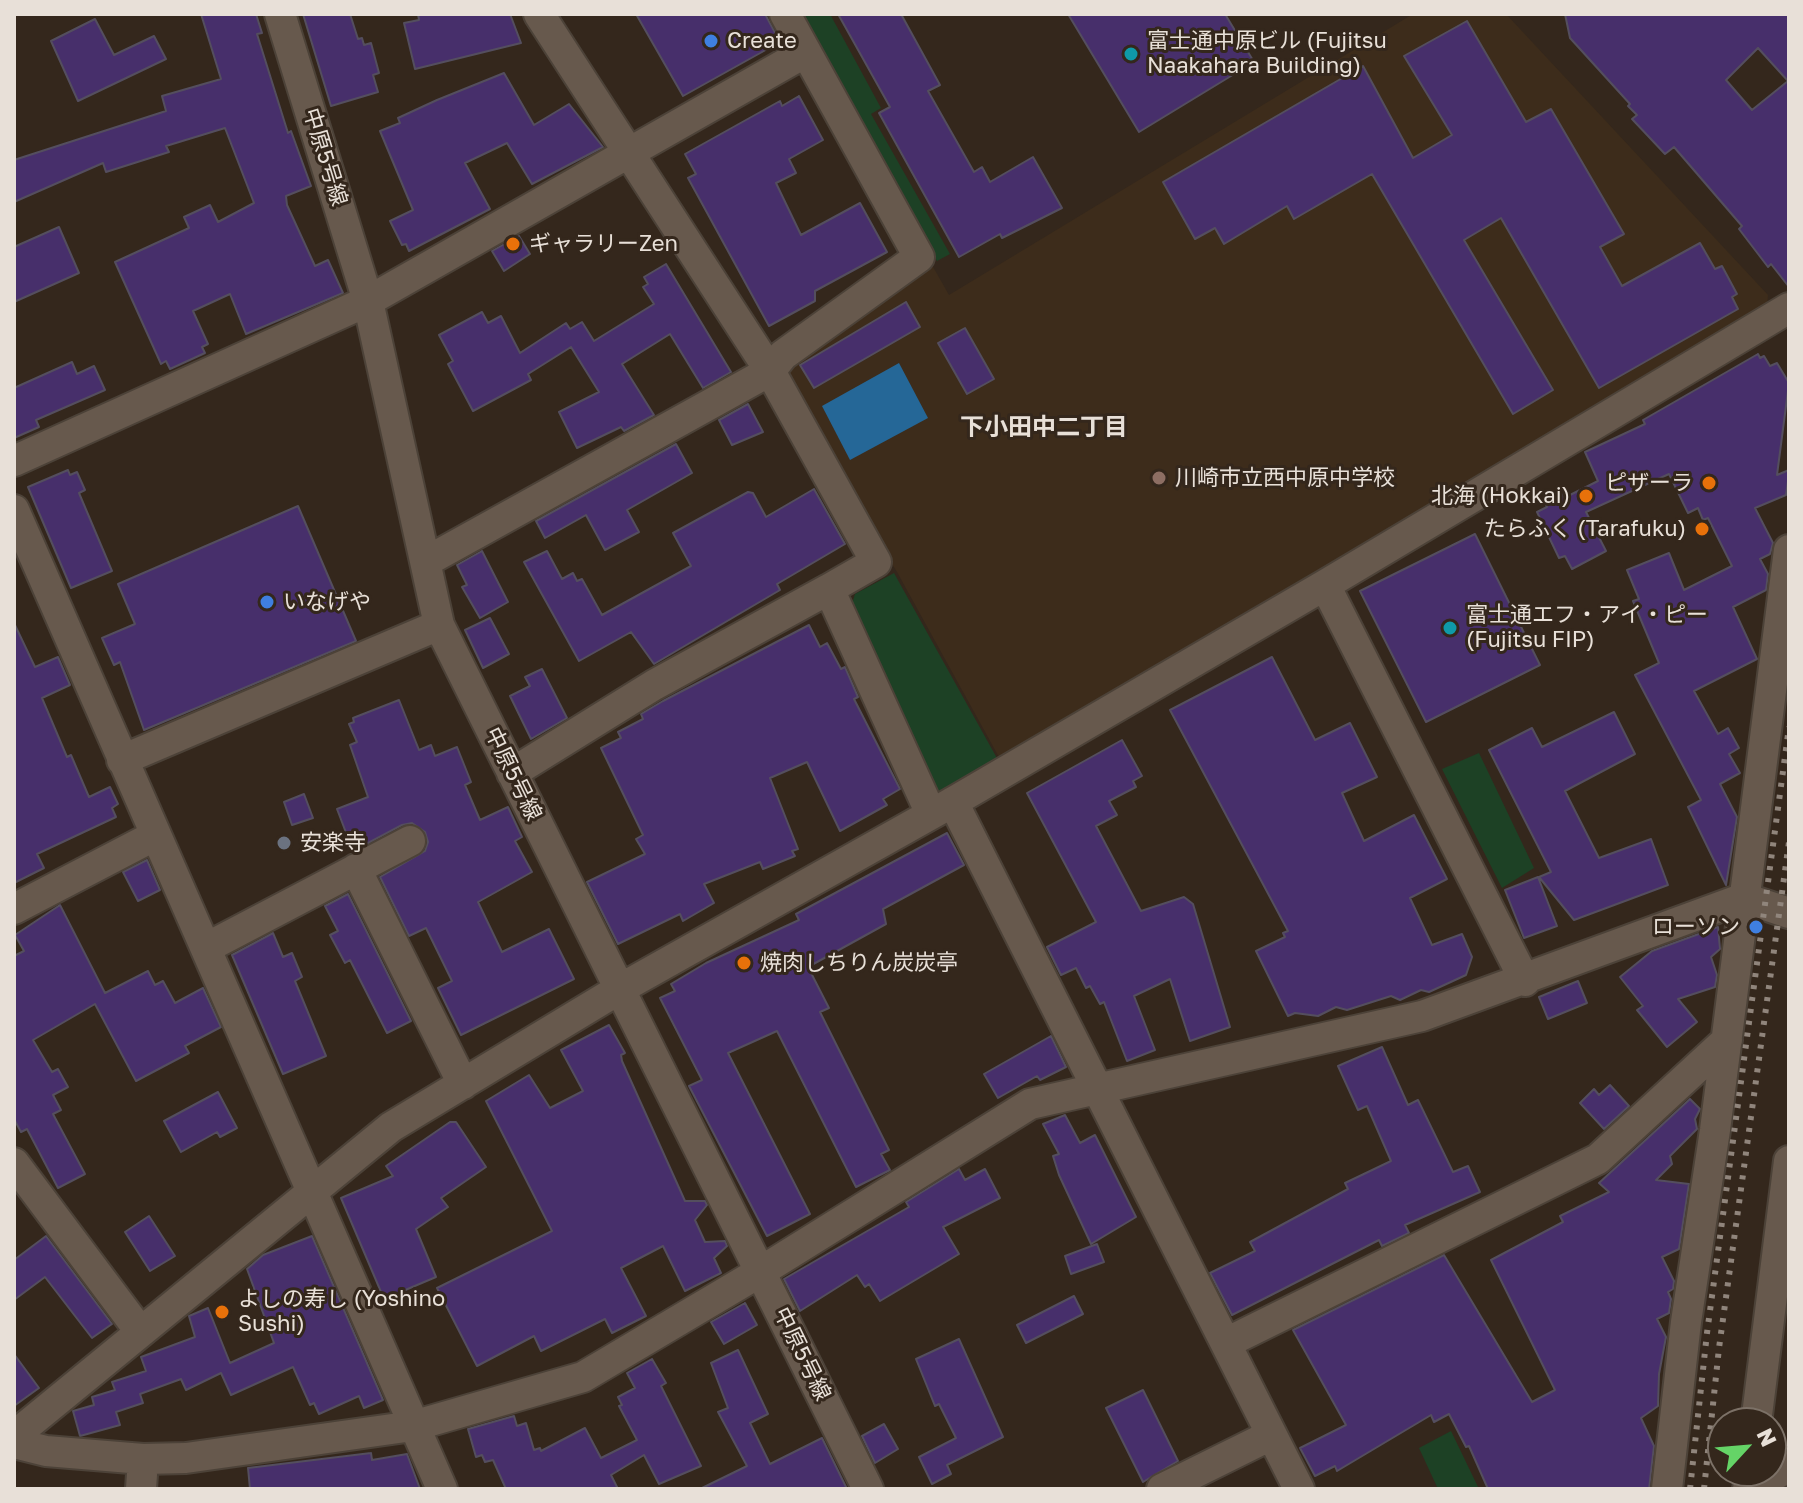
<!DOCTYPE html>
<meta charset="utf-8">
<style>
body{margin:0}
#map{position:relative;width:1803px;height:1503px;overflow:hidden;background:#34271c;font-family:"Golos Text",sans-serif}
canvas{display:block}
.frame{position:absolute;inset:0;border:16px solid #e8e0d8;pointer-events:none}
.north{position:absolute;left:1707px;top:1407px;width:80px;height:80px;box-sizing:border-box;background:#34271c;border:2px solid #7c7167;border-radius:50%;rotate:64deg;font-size:22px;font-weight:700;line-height:32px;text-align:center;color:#e8e0d8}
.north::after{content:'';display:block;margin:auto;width:28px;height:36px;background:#65d467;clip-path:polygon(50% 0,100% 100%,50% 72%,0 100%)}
</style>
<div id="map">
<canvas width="1803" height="1503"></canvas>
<div class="frame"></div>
<div class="north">N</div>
</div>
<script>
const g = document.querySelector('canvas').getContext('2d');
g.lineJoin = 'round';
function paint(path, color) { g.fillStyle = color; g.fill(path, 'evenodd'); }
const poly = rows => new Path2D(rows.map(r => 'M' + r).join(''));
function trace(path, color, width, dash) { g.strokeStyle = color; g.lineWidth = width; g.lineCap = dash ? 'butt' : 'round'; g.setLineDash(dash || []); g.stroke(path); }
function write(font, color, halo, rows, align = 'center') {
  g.font = font + ' "Golos Text","Noto Sans JP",sans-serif'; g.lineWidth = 6; g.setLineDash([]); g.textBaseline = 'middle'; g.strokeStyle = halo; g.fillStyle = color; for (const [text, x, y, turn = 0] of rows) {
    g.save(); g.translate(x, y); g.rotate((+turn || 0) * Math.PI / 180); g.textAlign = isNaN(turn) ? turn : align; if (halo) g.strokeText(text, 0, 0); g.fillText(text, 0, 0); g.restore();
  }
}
paint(poly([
 [1413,14,1506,14,1768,295,1767,310,1000,759,897,572,779,384,782,371,932,265,949,295]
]), '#3d2c1b');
paint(poly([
 [797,14,830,14,881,108,871,114,950,254,937,261],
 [894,573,998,760,943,792,931,788,851,607,855,594],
 [1479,753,1534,868,1502,888,1442,769],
 [1451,1431,1479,1489,1438,1489,1419,1448]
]), '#1d4125');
paint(poly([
 [899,363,928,418,850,460,822,406]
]), '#256797');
const building = poly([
 [201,14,256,14,262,33,257,34,288,133,291,131,311,186,286,196,287,205,315,266,328,260,343,293,246,334,230,294,193,311,208,344,202,347,205,353,170,369,166,361,161,364,115,262,189,228,184,217,210,205,218,222,254,203,225,128,166,146,169,152,106,172,103,163,14,202,14,160,166,111,162,96,221,79,201,14],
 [303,14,350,14,358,39,362,38,364,45,371,43,379,73,373,75,378,92,331,106,303,14],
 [418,14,510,14,521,43,415,69,404,23,419,20,418,14],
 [636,14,765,14,780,42,683,96,636,14],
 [838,14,901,14,940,85,928,91,974,172,982,167,990,182,1033,157,1062,208,1002,238,1000,234,959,257,879,113,890,107,838,14],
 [1068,14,1225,14,1254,62,1139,132,1068,14],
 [1565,14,1789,14,1789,287,1771,264,1768,267,1739,229,1742,226,1674,147,1665,154,1632,119,1637,115,1628,106,1630,104,1570,38,1565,14],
 [1758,48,1788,81,1752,110,1726,80,1758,48],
 [95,19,114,55,154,36,166,59,78,101,51,41,95,19],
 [1467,21,1526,122,1551,109,1624,234,1600,247,1622,286,1700,243,1715,269,1722,266,1737,294,1732,297,1738,309,1599,388,1501,218,1464,240,1553,390,1513,414,1372,174,1294,219,1287,206,1224,244,1215,228,1195,239,1163,182,1363,66,1413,158,1452,135,1404,56,1467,21],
 [504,73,534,125,569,104,603,147,532,184,507,143,465,163,490,209,409,251,406,244,402,245,390,221,413,210,380,131,400,123,398,118,437,100,504,73],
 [799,96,823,140,789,159,796,173,776,183,801,235,860,203,887,252,815,291,815,301,769,326,688,178,696,174,685,154,780,101,782,106,799,96],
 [59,227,79,273,14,302,14,247,59,227],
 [519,236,530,254,504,271,492,251,519,236],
 [666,264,731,372,703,388,670,334,622,364,654,415,624,431,621,427,577,448,559,412,599,392,571,347,528,374,531,380,473,411,448,364,453,361,439,335,482,312,488,323,501,316,520,353,566,323,570,329,582,322,594,341,654,304,643,287,648,284,644,277,666,264],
 [906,302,920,327,814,388,800,365,906,302],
 [965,328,994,379,967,394,938,343,965,328],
 [1758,354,1760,358,1764,356,1770,366,1777,363,1789,383,1777,475,1789,470,1789,474,1786,495,1755,508,1773,543,1770,554,1760,559,1768,574,1766,590,1733,607,1757,659,1694,691,1718,734,1728,728,1739,748,1729,754,1740,773,1720,784,1737,817,1726,885,1688,807,1701,800,1635,675,1659,663,1633,601,1639,599,1627,570,1669,553,1684,590,1732,566,1708,518,1703,520,1698,508,1688,513,1669,474,1586,512,1606,551,1572,569,1565,556,1559,558,1537,512,1547,507,1543,499,1560,491,1564,498,1598,481,1585,452,1645,424,1643,420,1758,354],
 [72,362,77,374,94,366,105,390,36,420,39,427,14,438,14,388,72,362],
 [748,404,763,432,732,445,719,420,748,404],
 [676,444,692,473,627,510,639,532,605,550,586,515,545,538,536,521,676,444],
 [68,470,70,475,77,472,85,490,79,493,112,571,71,588,28,487,68,470],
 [814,489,845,544,777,584,780,590,654,664,631,632,579,661,524,562,547,551,562,579,573,573,577,581,582,579,602,615,691,566,673,533,748,492,753,493,766,517,814,489],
 [298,506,356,641,144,730,120,662,114,665,102,638,135,624,118,584,298,506],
 [1475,534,1540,665,1426,722,1360,591,1475,534],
 [482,551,508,602,480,618,462,587,467,585,457,565,482,551],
 [490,618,509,654,483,668,465,630,490,618],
 [14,623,35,667,58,657,70,685,42,698,67,757,71,755,89,797,110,787,118,804,112,808,116,817,37,854,44,868,14,883,14,623],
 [809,625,820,647,827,643,841,669,845,667,858,697,854,699,900,789,883,799,887,805,840,831,807,762,770,778,798,849,792,851,795,856,763,869,760,862,704,884,714,903,683,921,680,914,618,944,587,882,645,854,636,839,643,835,601,748,621,738,618,732,643,719,641,714,663,701,809,625],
 [1272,657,1315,740,1350,723,1377,777,1342,793,1364,841,1414,815,1447,879,1410,898,1432,945,1462,934,1472,957,1466,975,1429,992,1421,990,1400,1000,1391,996,1347,1010,1336,1007,1318,1016,1295,1013,1288,1016,1256,951,1285,937,1283,933,1288,931,1170,710,1272,657],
 [542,669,567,718,531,739,510,696,530,686,525,677,542,669],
 [399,700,419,750,431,745,435,756,457,747,471,782,465,785,480,820,508,807,522,837,515,841,532,872,478,902,502,952,549,929,574,979,461,1035,438,988,452,981,426,928,409,936,380,877,425,851,428,842,425,832,412,823,402,825,353,851,337,809,368,797,350,745,357,742,349,724,354,722,353,718,399,700],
 [1614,712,1635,754,1565,791,1599,858,1651,839,1668,885,1574,920,1539,877,1551,872,1489,750,1532,728,1542,747,1614,712],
 [1122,740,1142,776,1133,781,1136,787,1109,801,1117,815,1096,826,1141,911,1184,897,1193,904,1230,1027,1190,1041,1170,979,1134,996,1155,1050,1127,1061,1104,1002,1100,1004,1090,986,1086,988,1076,968,1061,975,1047,947,1096,922,1027,793,1122,740],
 [304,794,313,818,292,825,284,802,304,794],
 [947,833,964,865,883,909,886,924,808,967,829,1008,820,1012,889,1150,881,1154,890,1170,856,1187,777,1031,728,1053,810,1214,767,1236,689,1086,702,1080,660,998,675,991,671,984,706,963,799,920,796,914,947,833],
 [147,860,160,890,138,901,123,872,147,860],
 [1538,877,1557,926,1524,938,1505,890,1538,877],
 [348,894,411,1021,387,1033,350,960,345,963,330,935,338,931,325,906,348,894],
 [60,905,105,993,148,971,155,985,163,981,175,1003,203,988,221,1027,185,1046,189,1053,136,1081,95,1004,33,1040,52,1072,58,1069,68,1087,53,1095,61,1110,53,1114,85,1174,58,1188,27,1129,21,1132,14,1119,14,956,24,951,15,935,60,905],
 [1718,927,1720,949,1711,957,1717,975,1715,987,1678,999,1697,1022,1667,1047,1637,1010,1643,1006,1620,977,1652,951,1718,927],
 [273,933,283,957,292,953,302,977,295,981,326,1056,283,1074,232,955,273,933],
 [1578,981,1587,1003,1548,1019,1539,997,1578,981],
 [609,1025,625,1053,621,1055,622,1061,685,1201,705,1201,707,1205,695,1220,705,1242,725,1241,727,1246,714,1258,721,1273,685,1291,663,1246,621,1268,646,1316,612,1333,605,1319,541,1351,534,1336,477,1366,437,1288,552,1231,486,1101,529,1075,550,1108,583,1091,561,1050,609,1025],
 [1051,1036,1066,1067,1040,1080,1037,1076,998,1098,984,1074,1051,1036],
 [1382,1047,1408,1105,1418,1100,1453,1172,1468,1166,1480,1192,1405,1225,1409,1233,1382,1246,1379,1240,1232,1315,1210,1273,1255,1251,1250,1242,1348,1189,1345,1183,1391,1161,1367,1106,1358,1110,1338,1066,1382,1047],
 [1610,1085,1629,1106,1604,1129,1580,1103,1594,1089,1599,1095,1610,1085],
 [218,1092,237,1128,220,1137,217,1132,181,1152,164,1121,218,1092],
 [1690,1099,1700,1109,1695,1119,1697,1129,1670,1156,1672,1164,1656,1180,1689,1184,1679,1249,1662,1257,1674,1281,1673,1289,1668,1292,1671,1299,1669,1313,1657,1319,1666,1337,1659,1374,1658,1406,1641,1418,1654,1446,1649,1489,1488,1489,1469,1446,1466,1447,1449,1414,1434,1422,1431,1415,1337,1471,1335,1466,1315,1476,1300,1448,1346,1425,1293,1330,1444,1255,1532,1402,1555,1390,1491,1260,1563,1222,1560,1216,1609,1192,1599,1183,1690,1099],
 [1065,1115,1080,1143,1095,1135,1136,1217,1091,1244,1059,1175,1053,1156,1059,1154,1043,1124,1065,1115],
 [450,1122,456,1122,486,1167,441,1198,448,1207,416,1229,436,1277,384,1299,341,1198,393,1176,386,1166,450,1122],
 [959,1169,965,1180,985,1169,1000,1198,943,1227,959,1254,880,1301,869,1284,865,1287,857,1275,800,1311,784,1279,909,1207,906,1202,959,1169],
 [149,1216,175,1256,150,1271,125,1232,149,1216],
 [46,1236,112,1324,92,1338,45,1277,14,1300,14,1260,46,1236],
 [312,1236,383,1400,364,1408,359,1396,319,1414,314,1403,310,1405,293,1367,231,1395,221,1373,186,1390,181,1379,140,1394,143,1403,116,1412,120,1425,80,1436,73,1411,94,1405,92,1397,115,1390,112,1382,146,1371,141,1357,195,1337,189,1316,208,1308,230,1363,274,1343,247,1269,263,1255,312,1236],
 [1097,1244,1104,1262,1071,1274,1065,1256,1097,1244],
 [1074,1296,1083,1314,1026,1343,1017,1325,1074,1296],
 [745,1303,757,1325,724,1344,711,1322,745,1303],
 [959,1339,1003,1437,947,1465,951,1474,932,1484,919,1457,956,1438,939,1404,935,1406,916,1359,959,1339],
 [738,1350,768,1414,750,1423,770,1464,822,1438,847,1489,700,1489,747,1466,718,1412,728,1408,711,1363,738,1350],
 [14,1354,39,1388,14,1406,14,1354],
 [652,1359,666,1383,661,1386,701,1466,659,1484,644,1455,611,1475,618,1489,506,1489,493,1460,485,1462,482,1455,476,1457,468,1429,514,1416,517,1426,526,1423,534,1450,540,1448,541,1451,585,1428,601,1458,637,1440,619,1406,622,1405,618,1397,635,1388,627,1373,652,1359],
 [1143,1390,1178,1461,1143,1482,1106,1408,1143,1390],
 [884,1424,898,1449,875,1463,862,1436,884,1424],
 [371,1453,372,1460,407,1454,420,1489,250,1489,248,1468,371,1453]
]);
paint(building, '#472f6b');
trace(building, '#544e5e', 2);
const minor = poly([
 [280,14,368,301,439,625,868,1489],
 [539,14,770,371,876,562,829,589,931,814],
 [14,461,368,301,806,52],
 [14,510,442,1489],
 [427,561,770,371,783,355,919,257,785,14],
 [1325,585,1525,981],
 [122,760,439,625],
 [512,773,654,685,829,589],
 [953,802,1299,1489],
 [356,869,463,1084],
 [14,909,154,836],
 [206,948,410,841],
 [14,1163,139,1330],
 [1226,1343,1598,1159,1727,1040],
 [1756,1423,1789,1161],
 [14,1436,391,1127,618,990,953,802,1325,585,1789,308],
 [14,1443,46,1451,143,1459,186,1458,413,1426,583,1377,760,1272,1030,1104,1422,1016,1744,898,1789,913],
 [141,1489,143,1459],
 [1162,1489,1271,1435],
 [1667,1489,1686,1322,1715,1130,1789,550],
 [1748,1489,1789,1467]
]);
trace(minor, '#4c4238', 34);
trace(minor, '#67594d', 30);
trace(poly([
 [1690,1489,1707,1333,1789,727],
 [1704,1489,1719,1348,1789,842]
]), '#90857c', 6, [4, 8]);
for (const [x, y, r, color] of [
 [711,41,8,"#3f7fe0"],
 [1131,54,8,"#0f9aa8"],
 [513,244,8,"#e8710a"],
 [1159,478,8,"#8d6e63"],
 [1709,483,8,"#e8710a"],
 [1586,496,8,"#e8710a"],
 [1702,529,8,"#e8710a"],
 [267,602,8,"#3f7fe0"],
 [1450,628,8,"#0f9aa8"],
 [284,843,8,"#6b7280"],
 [1756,927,8,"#3f7fe0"],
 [744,963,8,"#e8710a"],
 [222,1312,8,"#e8710a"]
]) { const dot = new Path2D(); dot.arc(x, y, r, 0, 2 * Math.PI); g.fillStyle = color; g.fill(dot); trace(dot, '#34271c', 3); }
write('22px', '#e8e0d8', '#34271c', [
 ["Create",727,41],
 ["富士通中原ビル (Fujitsu",1147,41],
 ["Naakahara Building)",1147,66],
 ["ギャラリーZen",529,244],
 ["川崎市立西中原中学校",1175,478],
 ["ピザーラ",1693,483,"right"],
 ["北海 (Hokkai)",1570,496,"right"],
 ["たらふく (Tarafuku)",1686,529,"right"],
 ["いなげや",283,602],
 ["富士通エフ・アイ・ピー",1466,615],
 ["(Fujitsu FIP)",1466,640],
 ["安楽寺",300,843],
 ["ローソン",1740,927,"right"],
 ["焼肉しちりん炭炭亭",760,963],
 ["よしの寿し (Yoshino",238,1299],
 ["Sushi)",238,1324]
], 'left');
write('22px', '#e8e0d8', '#34271c', [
 ["中原5号線",325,157,73],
 ["中原5号線",513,774,64],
 ["中原5号線",802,1354,64]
]);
write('bold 24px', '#e8e0d8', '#34271c', [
 ["下小田中二丁目",1044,427]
]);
</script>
